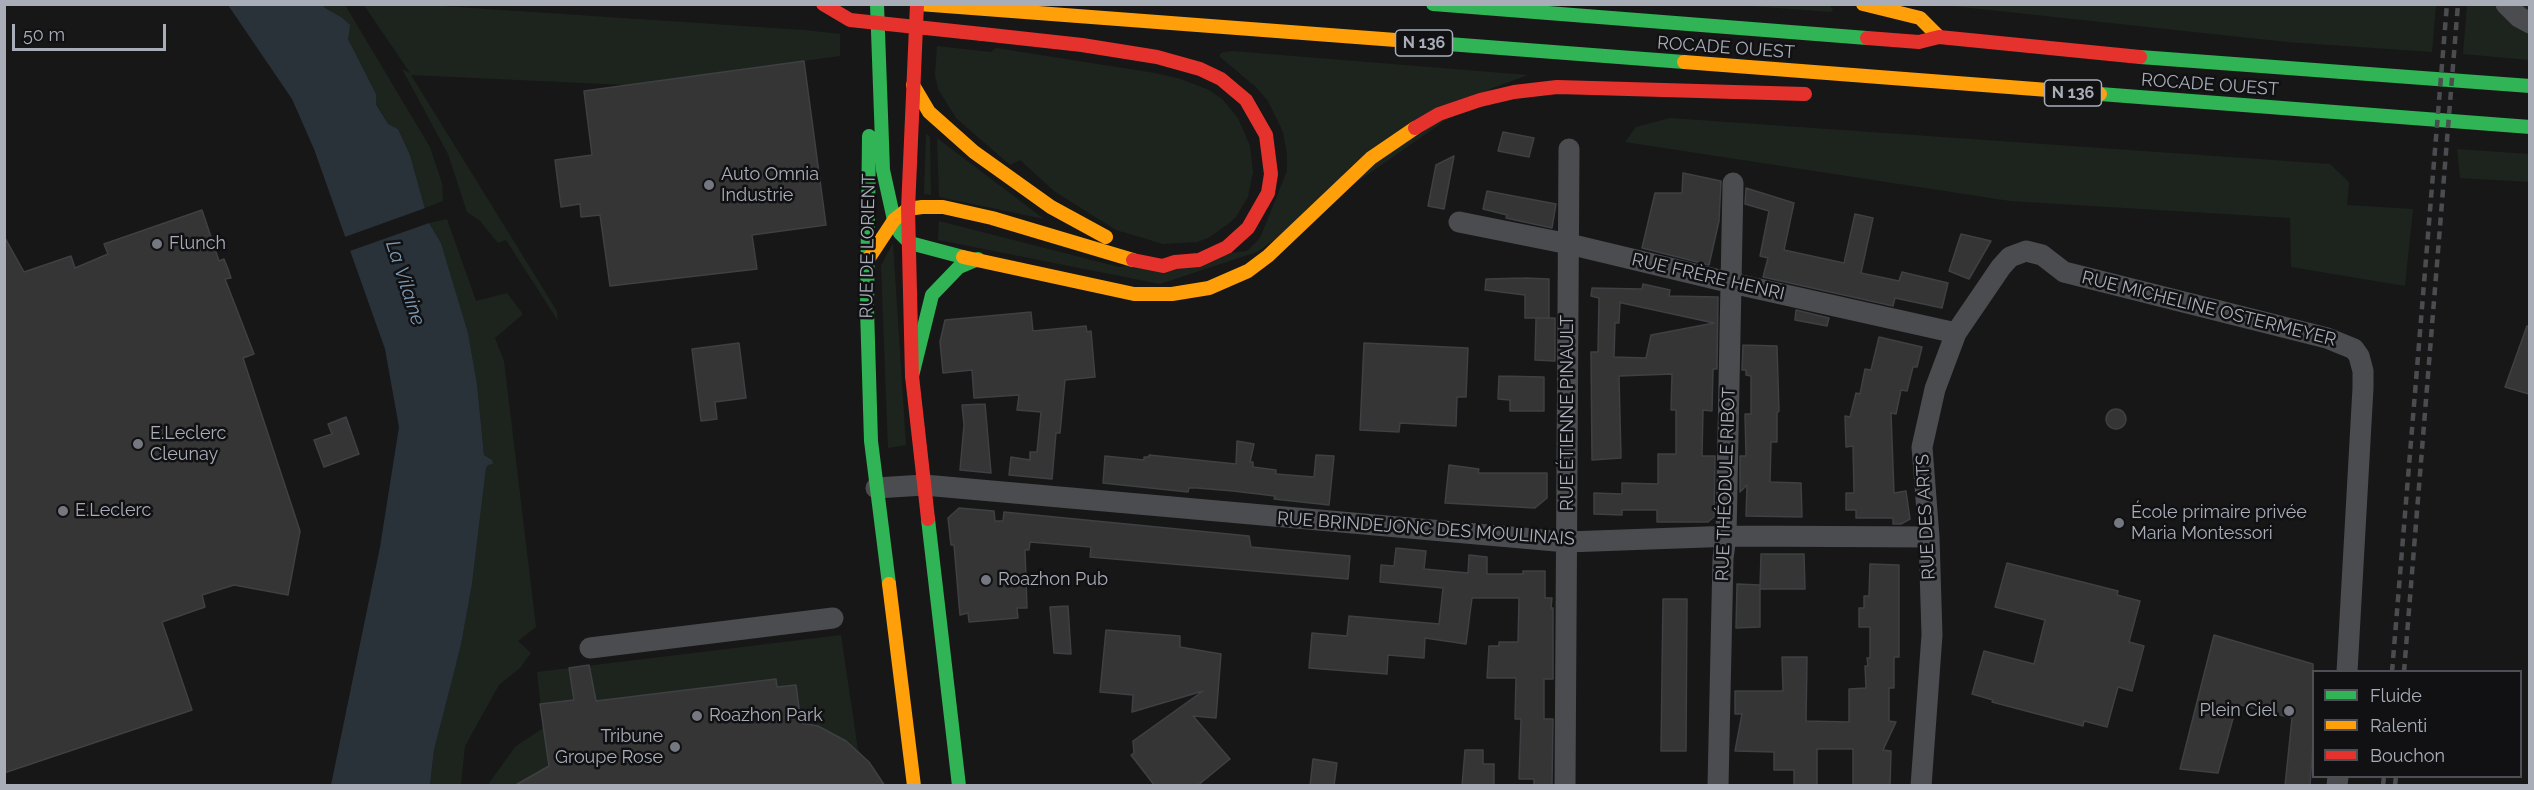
<!DOCTYPE html>
<meta charset="utf-8">
<style>
body{margin:0}
#map{position:relative;width:2534px;height:790px;overflow:hidden;background:#171717;font-family:Raleway,sans-serif}
canvas{display:block}
.frame{position:absolute;inset:0;border:6px solid #a8adb8;pointer-events:none}
.legend{position:absolute;left:2312px;top:670px;width:210px;height:108px;box-sizing:border-box;background:#111113;border:2px solid #4d4f55;margin:0;padding:8px 10px;list-style:none;font-size:18px;color:#a8adb8}
.legend li{display:flex;align-items:center;gap:12px;height:30px}
.legend b{width:30px;border:2px solid #4d4f55}
.scale{position:absolute;left:12px;top:24px;width:154px;height:27px;box-sizing:border-box;border:3px solid #a8adb8;border-top:0;padding-left:8px;font-size:18px;line-height:21px;white-space:nowrap;color:#a8adb8;-webkit-text-stroke:4px #111113;paint-order:stroke}
</style>
<div id="map">
<canvas width="2534" height="790"></canvas>
<div class="frame"></div>
<ul class="legend">
<li><b style="height:8px;background:#30b455"></b>Fluide</li>
<li><b style="height:8px;background:#ff9f0a"></b>Ralenti</li>
<li><b style="height:8px;background:#e5322d"></b>Bouchon</li>
</ul>
<div class="scale">50 m</div>
</div>
<script>
const g = document.querySelector('canvas').getContext('2d');
g.lineJoin = 'round';
function paint(path, color) { g.fillStyle = color; g.fill(path, 'evenodd'); }
const poly = rows => new Path2D(rows.map(r => 'M' + r).join(''));
function trace(path, color, width, dash) { g.strokeStyle = color; g.lineWidth = width; g.lineCap = dash ? 'butt' : 'round'; g.setLineDash(dash || []); g.stroke(path); }
function write(font, color, halo, rows, align = 'center') {
  g.font = font + ' Raleway,sans-serif'; g.lineWidth = 5; g.setLineDash([]); g.textBaseline = 'middle'; g.strokeStyle = halo; g.fillStyle = color; for (const [text, x, y, turn = 0] of rows) {
    g.save(); g.translate(x, y); g.rotate((+turn || 0) * Math.PI / 180); g.textAlign = isNaN(turn) ? turn : align; if (halo) g.strokeText(text, 0, 0); g.fillText(text, 0, 0); g.restore();
  }
}
paint(poly([
 [323,5,345,5,430,147,442,183,443,201,425,208,410,155,398,129,388,124,376,103,376,94,348,39,341,17,325,8],
 [364,5,427,5,804,30,840,34,840,56,626,85,411,75,557,311,558,321,506,240,498,243,480,221,467,212,448,154,402,69,410,73],
 [1829,5,1833,9,1831,12,1737,5],
 [1943,5,2436,5,2432,52,2287,42],
 [2467,5,2529,5,2529,60,2463,54],
 [937,46,991,52,996,48,1155,73,1181,79,1209,90,1222,99,1238,118,1250,146,1253,172,1248,197,1236,217,1228,224,1208,238,1197,242,1163,244,1116,230,1054,191,1020,160,1010,165,956,118,938,89,935,75],
 [1232,51,1528,75,1490,89,1257,252,1160,284,938,240,939,221,1119,267,1247,251,1260,238,1287,171,1287,154,1283,132,1268,101,1256,87,1220,57,1220,54,1224,52],
 [1670,118,2330,164,2349,182,2347,205,2413,209,2405,286,2291,267,2290,218,2010,201,1625,142,1636,127],
 [926,133,930,137,931,195,924,194],
 [937,138,1044,219,939,197],
 [2457,149,2529,154,2529,182,2460,178],
 [447,219,476,301,507,293,523,314,495,338,504,361,536,627,518,641,531,653,520,668,499,685,465,746,461,785,430,786,434,750,461,645,472,584,486,468,488,465,492,464,492,460,484,455,477,384,468,333,441,243,429,223],
 [893,243,906,445,888,448,881,265],
 [841,635,858,750,869,762,883,785,487,786,515,747,543,728,537,672]
]), '#1d241e');
paint(poly([
 [228,5,323,5,325,8,341,17,350,25,348,39,376,94,376,104,388,124,398,129,410,155,429,223,441,243,468,333,477,384,484,455,492,460,493,464,488,465,486,468,472,584,461,645,434,750,430,785,331,785,380,547,399,427,385,349,314,149,292,99]
]), '#2a3239');
paint(poly([
 [428,207,432,222,347,252,342,238]
]), '#171717');
const building = poly([
 [804,61,826,225,752,235,757,269,610,286,600,215,581,217,580,204,561,207,555,160,592,155,584,91,804,61],
 [1503,132,1534,138,1529,157,1498,151,1503,132],
 [1454,156,1444,209,1428,206,1436,165,1454,156],
 [1683,173,1721,181,1719,221,1709,265,1642,248,1655,193,1682,193,1683,173],
 [1746,188,1794,203,1784,250,1844,263,1855,214,1873,218,1861,273,1899,281,1902,272,1948,283,1942,308,1895,298,1893,306,1763,277,1768,258,1760,256,1769,211,1745,204,1746,188],
 [1487,191,1556,204,1552,228,1506,218,1507,215,1483,209,1487,191],
 [202,210,219,261,224,259,228,269,231,278,225,279,254,354,243,358,300,531,288,595,234,585,202,595,205,607,162,622,192,710,4,773,4,236,24,272,71,256,75,268,108,254,104,244,202,210],
 [1961,234,1991,241,1969,279,1949,271,1961,234],
 [1525,278,1549,279,1549,318,1525,318,1525,295,1485,290,1486,279,1525,278],
 [1643,284,1670,290,1669,296,1718,297,1717,369,1713,369,1712,411,1703,410,1702,456,1715,456,1714,517,1708,522,1657,522,1657,510,1622,510,1622,515,1594,514,1594,493,1622,494,1622,483,1658,484,1658,454,1676,454,1676,410,1671,410,1672,374,1619,376,1621,458,1592,460,1591,352,1598,352,1599,298,1591,296,1592,288,1642,289,1643,284],
 [1620,302,1622,303,1714,323,1651,335,1646,358,1614,357,1615,323,1619,323,1620,302],
 [1796,310,1829,318,1827,326,1795,320,1796,310],
 [1031,312,1033,331,1086,326,1087,332,1091,331,1095,377,1065,380,1060,433,1056,433,1052,479,1009,475,1011,457,1030,460,1030,452,1037,452,1041,412,1017,410,1019,395,974,398,972,370,943,373,940,342,945,320,1031,312],
 [1536,318,1555,318,1555,361,1535,360,1536,318],
 [2527,326,2529,326,2529,394,2505,387,2527,326],
 [1879,337,1922,347,1917,367,1913,367,1907,391,1901,390,1896,414,1891,413,1894,493,1906,491,1910,519,1901,524,1893,524,1893,518,1856,518,1856,510,1846,510,1846,493,1854,493,1853,446,1846,447,1845,416,1850,417,1856,393,1860,394,1865,369,1871,370,1879,337],
 [739,343,746,398,715,402,717,419,701,421,692,349,739,343],
 [1364,343,1468,348,1466,397,1457,397,1456,426,1400,423,1399,432,1360,430,1364,343],
 [1743,345,1777,346,1779,411,1777,413,1777,442,1771,442,1770,482,1801,483,1802,517,1746,516,1747,485,1740,492,1740,456,1746,456,1745,414,1751,414,1751,376,1746,375,1746,370,1742,370,1743,345],
 [1499,376,1544,377,1544,411,1510,411,1510,400,1498,399,1499,376],
 [985,404,991,473,960,470,964,425,962,405,985,404],
 '2106 419a10 10 0 1 1 20 0a10 10 0 1 1-20 0Z',
 [346,417,359,454,324,467,314,440,332,434,328,424,346,417],
 [1237,441,1254,444,1250,462,1253,462,1253,467,1276,470,1276,474,1314,477,1316,455,1334,456,1329,505,1274,499,1275,496,1233,491,1197,488,1189,488,1188,492,1103,483,1105,456,1144,460,1144,457,1149,457,1149,455,1236,464,1237,441],
 [1449,465,1479,469,1478,473,1547,473,1547,498,1535,508,1445,503,1449,465],
 [959,508,994,511,995,521,1003,521,1004,512,1249,536,1251,547,1350,556,1348,579,1090,557,1091,547,1030,542,1029,550,1025,550,1027,608,1017,608,1018,618,969,622,968,613,960,615,954,545,951,545,948,518,959,508],
 [1396,548,1426,551,1424,569,1468,573,1469,555,1487,557,1487,574,1523,574,1523,571,1545,571,1545,598,1552,598,1551,608,1553,608,1553,679,1544,679,1544,719,1553,719,1552,786,1534,786,1534,779,1519,779,1521,719,1515,719,1516,678,1487,678,1489,646,1499,646,1499,642,1518,642,1519,598,1472,598,1466,644,1425,638,1424,658,1388,655,1387,674,1309,668,1312,633,1347,636,1349,616,1439,624,1443,588,1380,582,1381,565,1394,566,1396,548],
 [1761,554,1804,554,1805,589,1760,589,1761,554],
 [2007,563,2118,591,2117,595,2140,601,2129,642,2144,646,2132,691,2118,687,2107,727,2084,721,2083,726,1992,702,1993,700,1972,694,1984,651,2034,664,2045,620,1995,607,2007,563],
 [1870,564,1899,565,1899,657,1894,657,1894,688,1889,688,1889,721,1896,722,1883,750,1891,751,1890,786,1853,786,1853,749,1817,749,1817,786,1794,786,1794,770,1774,770,1774,752,1735,751,1742,714,1735,714,1735,691,1783,691,1782,657,1807,657,1806,721,1849,722,1849,689,1866,688,1865,666,1868,666,1867,658,1870,658,1870,627,1859,627,1859,608,1864,608,1864,596,1869,596,1870,564],
 [1737,584,1760,585,1760,627,1736,628,1737,584],
 [1663,599,1687,599,1686,751,1661,751,1663,599],
 [1068,606,1071,654,1054,653,1050,607,1068,606],
 [1106,630,1180,636,1180,647,1221,654,1216,718,1193,716,1230,759,1197,786,1155,786,1131,755,1134,753,1133,741,1203,691,1132,712,1133,695,1100,692,1106,630],
 [2214,635,2313,664,2313,742,2310,786,2285,786,2292,718,2237,704,2218,773,2180,769,2214,635],
 [589,665,596,701,776,679,777,687,796,685,801,723,818,726,846,741,869,762,885,786,514,786,549,766,540,704,574,700,569,668,589,665],
 [1465,750,1483,750,1483,764,1494,764,1494,786,1462,786,1465,750],
 [1313,759,1337,763,1334,786,1310,786,1313,759]
]);
paint(building, '#353536');
trace(building, '#3f4043', 1.5);
trace(poly([
 [2506,4,2519,17,2530,23],
 [1459,222,1569,244,1732,283,1956,333],
 [876,488,924,485,1567,542,1733,536,1929,537],
 [590,648,833,618],
 [1565,786,1569,149],
 [1718,786,1723,558,1726,536,1733,183],
 [1921,786,1932,635,1929,537,1922,447,1935,389,1956,333,2001,267,2010,257,2026,251,2042,255,2064,272,2327,338,2354,349,2359,356,2363,371,2363,388,2347,672],
 [2337,786,2338,776]
]), '#4b4c50', 21);
trace(poly([
 [877,4,883,170,894,220,900,233,910,243,963,257],
 [1433,4,1867,38],
 [1409,41,1684,62],
 [2140,57,2530,86],
 [2100,94,2530,127],
 [869,136,867,309,871,441,889,584],
 [912,376,932,295,959,267,978,259],
 [928,519,959,786]
]), '#30b455', 14);
trace(poly([
 [919,4,1409,41],
 [1863,4,1920,18,1939,37],
 [1684,62,2100,94],
 [913,85,929,112,974,152,1051,207,1106,237],
 [963,257,1134,294,1172,294,1209,288,1248,271,1268,256,1371,158,1415,128],
 [867,261,894,220,908,209,922,207,943,207,992,218,1133,260],
 [889,584,914,786]
]), '#ff9f0a', 14);
trace(poly([
 [917,4,908,209,912,376,928,519],
 [982,34,1082,45,1157,57,1200,69,1221,79,1246,100,1266,135,1271,174,1268,193,1248,228,1227,247,1199,260,1175,262,1163,266,1133,260],
 [1867,38,1919,42,1939,37,2140,57],
 [1415,128,1439,114,1480,100,1514,92,1557,87,1805,94]
]), '#e5322d', 14);
trace(poly([
 [2392,672,2447,4],
 [2404,672,2458,4],
 [2383,786,2384,776],
 [2395,786,2396,776]
]), '#4b4c4f', 4.5, [8, 6]);
trace(poly([
 [823,4,850,20,982,34]
]), '#e5322d', 14);
for (const [x, y, r, color] of [
 [709,185,6,"#757880"],
 [157,244,6,"#757880"],
 [138,444,6,"#757880"],
 [63,511,6,"#757880"],
 [2119,523,6,"#757880"],
 [986,580,6,"#757880"],
 [2289,711,6,"#757880"],
 [697,716,6,"#757880"],
 [675,747,6,"#757880"]
]) { const dot = new Path2D(); dot.arc(x, y, r, 0, 2 * Math.PI); g.fillStyle = color; g.fill(dot); trace(dot, '#111113', 2); }
for (const [x, y, w] of [
 [1424,43,57],
 [2073,93,57]
]) { const box = new Path2D(); box.roundRect(x - w / 2, y - 13, w, 26, 4.5); g.fillStyle = '#111113'; g.fill(box); trace(box, '#a8adb8', 1.5); }
write('bold 16px', '#a8adb8', null, [
 ["N 136",1424,43],
 ["N 136",2073,93]
]);
write('18px', '#a8adb8', '#111113', [
 ["ROCADE OUEST",1726,48,4],
 ["ROCADE OUEST",2210,85,4],
 ["RUE DE LORIENT",868,246,-89],
 ["RUE FRÈRE HENRI",1708,277,13],
 ["RUE MICHELINE OSTERMEYER",2209,309,14],
 ["RUE ÉTIENNE PINAULT",1568,413,-90],
 ["RUE THÉODULE RIBOT",1726,484,-88],
 ["RUE DES ARTS",1926,517,-93],
 ["RUE BRINDEJONC DES MOULINAIS",1426,529,4]
]);
write('18px', '#a8adb8', '#111113', [
 ["Auto Omnia",721,175],
 ["Industrie",721,196],
 ["Flunch",169,244],
 ["E.Leclerc",150,434],
 ["Cleunay",150,455],
 ["E.Leclerc",75,511],
 ["École primaire privée",2131,513],
 ["Maria Montessori",2131,534],
 ["Roazhon Pub",998,580],
 ["Plein Ciel",2277,711,"right"],
 ["Roazhon Park",709,716],
 ["Tribune",663,737,"right"],
 ["Groupe Rose",663,758,"right"]
], 'left');
write('italic 20px', '#7f9bb3', '#111113', [
 ["La Vilaine",405,283,72]
]);
</script>
